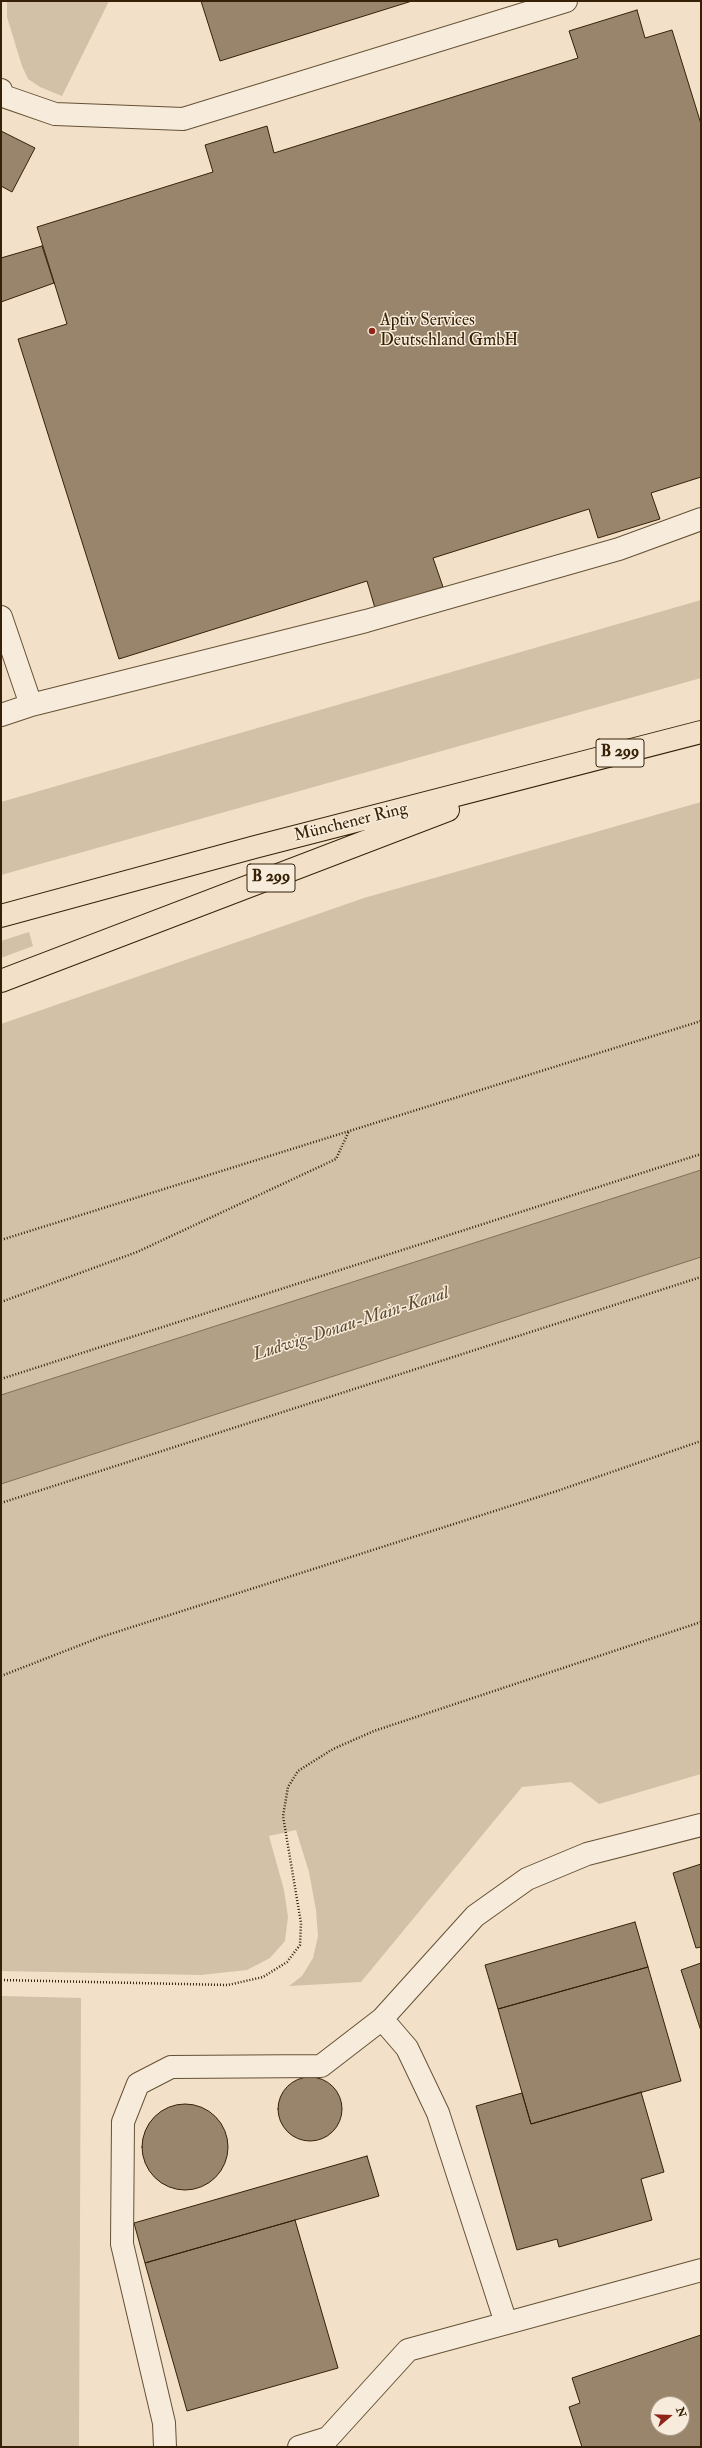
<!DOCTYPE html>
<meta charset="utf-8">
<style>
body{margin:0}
#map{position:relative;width:702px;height:2448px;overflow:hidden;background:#f2e1c8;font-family:"IM FELL Double Pica",serif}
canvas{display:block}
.frame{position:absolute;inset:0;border:2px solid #362106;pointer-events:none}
.north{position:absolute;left:650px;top:2396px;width:40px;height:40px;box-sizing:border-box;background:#f7ecdb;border:1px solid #aa9b86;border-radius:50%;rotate:71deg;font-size:11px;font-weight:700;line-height:16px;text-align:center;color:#362106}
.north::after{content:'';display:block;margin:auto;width:14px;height:18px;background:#8f2418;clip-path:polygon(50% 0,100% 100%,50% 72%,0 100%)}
</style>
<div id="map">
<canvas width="702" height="2448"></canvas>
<div class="frame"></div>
<div class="north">N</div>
</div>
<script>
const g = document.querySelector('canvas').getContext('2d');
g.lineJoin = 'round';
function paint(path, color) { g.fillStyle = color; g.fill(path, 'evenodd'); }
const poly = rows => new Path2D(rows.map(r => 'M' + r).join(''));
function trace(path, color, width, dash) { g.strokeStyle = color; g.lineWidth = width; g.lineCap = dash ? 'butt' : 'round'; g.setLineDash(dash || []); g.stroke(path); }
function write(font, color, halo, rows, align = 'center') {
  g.font = font + ' "IM FELL Double Pica",serif'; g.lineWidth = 3; g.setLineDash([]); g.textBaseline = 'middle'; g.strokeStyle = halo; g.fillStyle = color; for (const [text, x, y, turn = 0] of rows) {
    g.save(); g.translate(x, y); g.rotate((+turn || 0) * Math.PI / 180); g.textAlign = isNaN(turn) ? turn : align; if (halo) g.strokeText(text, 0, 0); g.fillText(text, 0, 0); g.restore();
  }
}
paint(poly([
 [7,1,109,1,62,96,40,87,28,79,22,66,7,17],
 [701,600,701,678,1,875,1,802],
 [701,802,701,1170,1,1395,1,1024,364,898],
 [29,932,33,946,1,958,1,941],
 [701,1257,701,1774,599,1804,571,1782,522,1787,361,1982,289,1986,302,1976,313,1958,318,1936,316,1910,309,1872,296,1830,269,1836,284,1890,288,1917,285,1941,270,1958,247,1970,201,1975,1,1971,1,1484],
 [1,1996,81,1998,79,2447,1,2447]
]), '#d2c0a7');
const water = poly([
 [701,1170,701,1257,1,1484,1,1395,701,1170]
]);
paint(water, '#b2a086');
trace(water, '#806d53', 1);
const building = poly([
 [201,1,412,1,220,61,201,1],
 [637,10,645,38,672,30,701,124,701,477,651,493,660,519,598,538,589,509,433,558,443,587,375,608,367,581,119,659,18,339,67,324,37,227,213,172,205,145,267,126,274,153,578,58,569,31,637,10],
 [1,131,35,148,12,192,1,186,1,131],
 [42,246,54,283,1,302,1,258,42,246],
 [701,1864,701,1947,696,1948,673,1873,701,1864],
 [635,1922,648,1967,498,2009,485,1965,635,1922],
 [701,1963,701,2031,681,1970,701,1963],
 [648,1967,681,2081,531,2124,498,2009,648,1967],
 '278 2109a32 32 0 1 1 64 0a32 32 0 1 1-64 0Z',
 [641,2092,664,2172,641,2179,652,2220,559,2247,557,2239,517,2250,476,2106,522,2093,531,2124,641,2092],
 '142 2147a43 43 0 1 1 86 0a43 43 0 1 1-86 0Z',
 [367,2156,379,2196,145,2263,134,2223,367,2156],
 [295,2220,338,2368,187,2411,145,2263,295,2220],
 [701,2335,701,2447,582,2447,569,2407,580,2403,572,2378,701,2335],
 [658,2404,682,2404,682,2428,658,2428,658,2404]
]);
paint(building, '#98856b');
trace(building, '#362106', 1);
const minor = poly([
 [1,90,3,96,55,114,183,119,566,1],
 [1,617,31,705,366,621,619,549,701,519],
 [1,715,31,705],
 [382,2019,407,2048,438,2113,506,2323],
 [165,2447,164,2423,122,2244,123,2122,138,2084,171,2067,321,2066,382,2019,475,1916,527,1879,587,1854,701,1825],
 [299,2447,328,2438,408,2350,701,2270]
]);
const major = poly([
 [1,916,255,847,701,732],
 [1,981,448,810]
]);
trace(minor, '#655136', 24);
trace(major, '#362106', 24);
trace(poly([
 [1,1240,701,1021],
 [1,1302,137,1252,336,1159,349,1131],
 [1,1379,701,1154],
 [1,1503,701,1277],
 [1,1676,101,1637,557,1491,701,1441],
 [1,1980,228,1985,263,1977,287,1962,300,1945,301,1923,283,1816,288,1787,298,1771,333,1749,374,1731,701,1622]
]), '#362106', 2.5, [1, 2]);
trace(minor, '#f7ecdb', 22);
trace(major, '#f2e1c8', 22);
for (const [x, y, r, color] of [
 [372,331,4,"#8f2418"]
]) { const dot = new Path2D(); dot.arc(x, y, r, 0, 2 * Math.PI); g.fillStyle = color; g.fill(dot); trace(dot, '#f7ecdb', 1.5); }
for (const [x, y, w] of [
 [620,753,48],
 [271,878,48]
]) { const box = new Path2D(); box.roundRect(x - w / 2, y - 14, w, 28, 3); g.fillStyle = '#f7ecdb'; g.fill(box); trace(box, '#362106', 1); }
write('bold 16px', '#362106', null, [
 ["B 299",620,753],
 ["B 299",271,878]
]);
write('17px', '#362106', '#f7ecdb', [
 ["Aptiv Services",380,321],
 ["Deutschland GmbH",380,341]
], 'left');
write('17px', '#362106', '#f7ecdb', [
 ["Münchener Ring",351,823,-14]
]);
write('italic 18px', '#614d33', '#f7ecdb', [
 ["Ludwig-Donau-Main-Kanal",351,1325,-18]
]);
</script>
